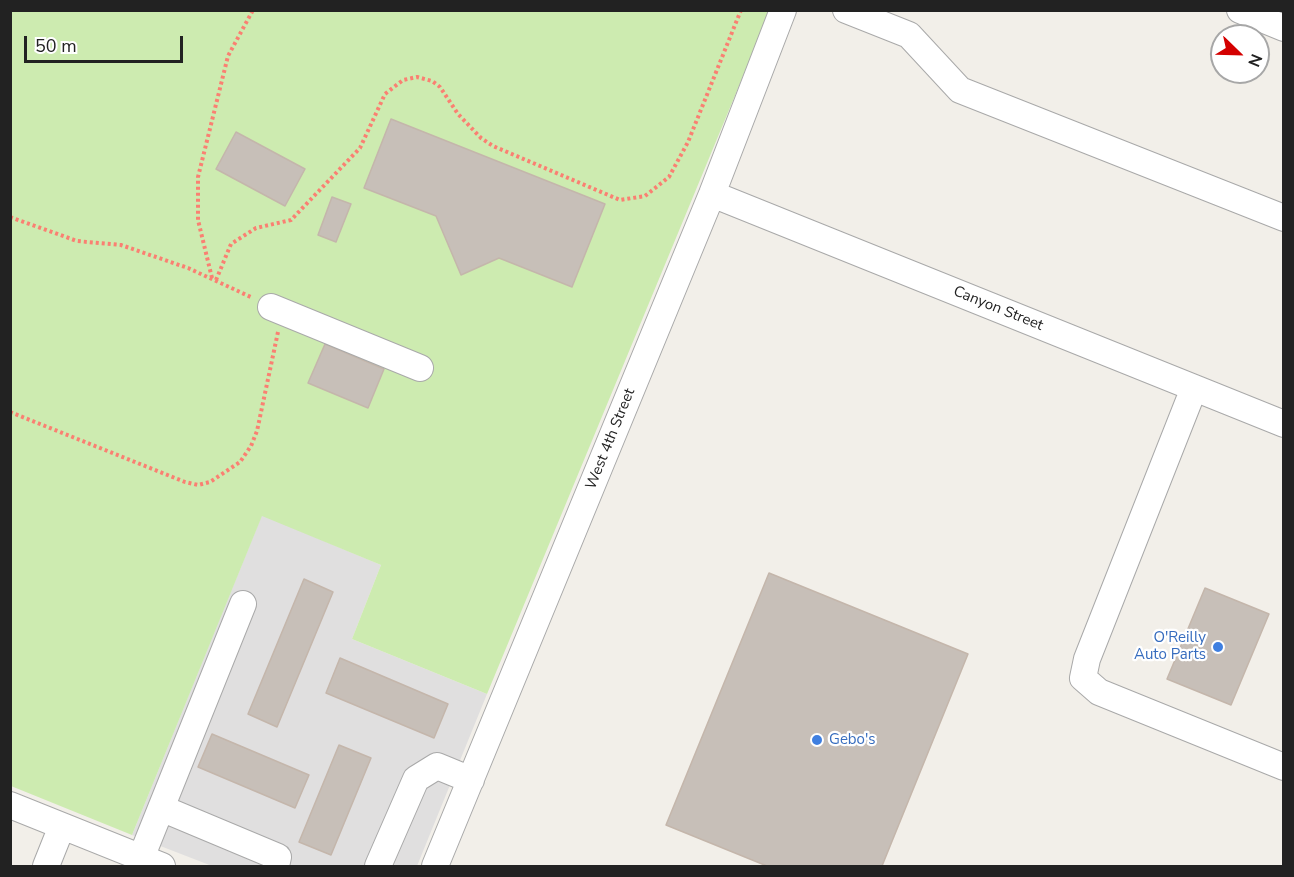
<!DOCTYPE html>
<style>
body{margin:0}
#map{position:relative;width:1294px;height:877px;overflow:hidden;background:#f2efe9;font-family:"Nunito Sans",sans-serif}
canvas{display:block}
.frame{position:absolute;inset:0;border:12px solid #222;pointer-events:none}
.north{position:absolute;left:1210px;top:24px;width:60px;height:60px;box-sizing:border-box;background:#fff;border:2px solid #a7a7a7;border-radius:50%;rotate:113deg;font-size:16px;font-weight:700;line-height:24px;text-align:center;color:#222}
.north::after{content:'';display:block;margin:auto;width:21px;height:27px;background:#d40000;clip-path:polygon(50% 0,100% 100%,50% 72%,0 100%)}
.scale{position:absolute;left:24px;top:36px;width:159px;height:27px;box-sizing:border-box;border:3px solid #222;border-top:0;padding-left:8px;font-size:18px;line-height:21px;white-space:nowrap;color:#222;-webkit-text-stroke:4px #fff;paint-order:stroke}
</style>
<div id="map">
<canvas width="1294" height="877"></canvas>
<div class="frame"></div>
<div class="north">N</div>
<div class="scale">50 m</div>
</div>
<script>
const g = document.querySelector('canvas').getContext('2d');
g.lineJoin = 'round';
function paint(path, color) { g.fillStyle = color; g.fill(path, 'evenodd'); }
const poly = rows => new Path2D(rows.map(r => 'M' + r).join(''));
function trace(path, color, width, dash) { g.strokeStyle = color; g.lineWidth = width; g.lineCap = dash ? 'butt' : 'round'; g.setLineDash(dash || []); g.stroke(path); }
function write(font, color, halo, rows, align = 'center') {
  g.font = font + ' "Nunito Sans",sans-serif'; g.lineWidth = 4.5; g.setLineDash([]); g.textBaseline = 'middle'; g.strokeStyle = halo; g.fillStyle = color; for (const [text, x, y, turn = 0] of rows) {
    g.save(); g.translate(x, y); g.rotate((+turn || 0) * Math.PI / 180); g.textAlign = isNaN(turn) ? turn : align; if (halo) g.strokeText(text, 0, 0); g.fillText(text, 0, 0); g.restore();
  }
}
paint(poly([
 [262,515,381,565,352,639,487,694,417,866,212,866,132,835]
]), '#e0dfdf');
paint(poly([
 [10,11,770,11,487,694,352,639,381,565,262,516,132,835,11,786]
]), '#cdebb0');
const building = poly([
 [391,119,605,204,572,287,499,258,461,275,436,216,364,188,391,119],
 [236,132,305,169,285,206,216,169,236,132],
 [332,197,351,204,336,242,318,235,332,197],
 [325,344,384,369,368,408,308,383,325,344],
 [769,573,968,654,882,866,767,866,666,825,769,573],
 [304,579,333,592,277,727,248,714,304,579],
 [1205,588,1269,614,1231,705,1167,679,1205,588],
 [340,658,448,704,434,738,326,693,340,658],
 [212,734,309,775,295,808,198,767,212,734],
 [339,745,371,758,331,855,299,842,339,745]
]);
paint(building, '#c7bfb8');
trace(building, '#c4b6ab', 1.5);
const minor = poly([
 [846,10,909,35,960,90,1284,218],
 [1240,10,1284,28],
 [712,194,1284,424],
 [271,307,420,368],
 [1194,388,1087,659,1083,678,1099,692,1284,767],
 [10,805,162,866],
 [161,808,278,857,276,866],
 [141,858,243,604],
 [46,866,62,826],
 [378,866,416,779,437,766,471,780],
 [435,866,712,194,783,10]
]);
trace(minor, '#a9a9a9', 28);
trace(poly([
 [10,217,77,241,121,245,188,268,253,298],
 [212,278,198,220,198,177,228,56,253,10],
 [216,280,231,244,256,228,291,220,360,148,385,94,403,80,417,77,432,81,440,87,458,114,481,138,493,146,620,200,645,196,669,177,688,142,741,10],
 [10,412,185,482,198,485,210,482,240,462,251,446,257,431,278,332]
]), '#fa8072', 4, [3, 3]);
trace(minor, '#fff', 26);
for (const [x, y, r, color] of [
 [1218,647,6,"#3f7fe0"],
 [817,740,6,"#3f7fe0"]
]) { const dot = new Path2D(); dot.arc(x, y, r, 0, 2 * Math.PI); g.fillStyle = color; g.fill(dot); trace(dot, '#fff', 2); }
write('15px', '#222', '#fff', [
 ["Canyon Street",998,309,22],
 ["West 4th Street",611,439,-68]
]);
write('15px', '#366cbe', '#fff', [
 ["O'Reilly",1206,638],
 ["Auto Parts",1206,655],
 ["Gebo's",829,740,"left"]
], 'right');
</script>
